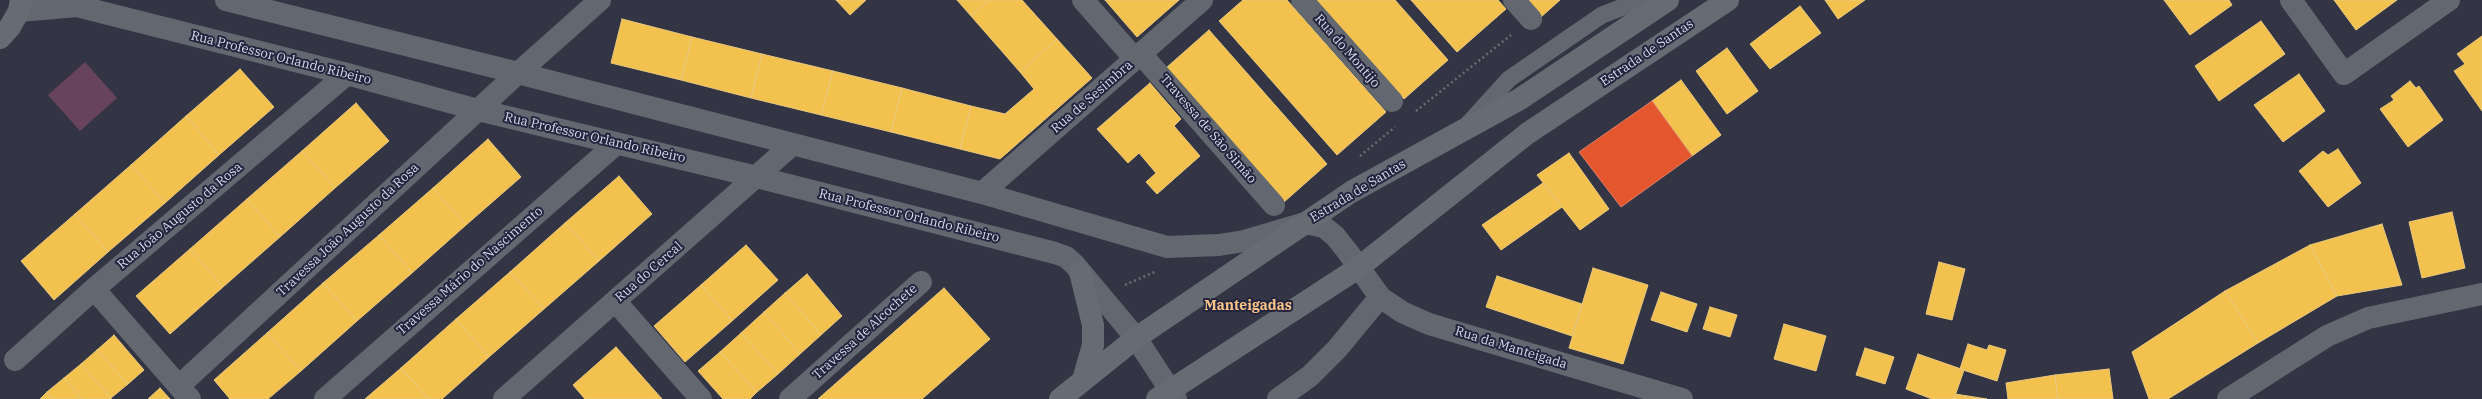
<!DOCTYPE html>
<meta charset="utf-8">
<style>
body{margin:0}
canvas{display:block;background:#333544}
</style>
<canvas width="2482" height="399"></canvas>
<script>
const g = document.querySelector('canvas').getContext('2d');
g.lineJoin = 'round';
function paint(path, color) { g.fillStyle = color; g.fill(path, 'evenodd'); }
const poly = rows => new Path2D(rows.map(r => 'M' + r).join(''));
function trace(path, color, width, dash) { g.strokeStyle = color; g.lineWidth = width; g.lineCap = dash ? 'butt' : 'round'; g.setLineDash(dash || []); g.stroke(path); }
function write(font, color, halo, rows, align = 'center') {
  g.font = font + ' "IBM Plex Serif",serif'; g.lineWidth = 4; g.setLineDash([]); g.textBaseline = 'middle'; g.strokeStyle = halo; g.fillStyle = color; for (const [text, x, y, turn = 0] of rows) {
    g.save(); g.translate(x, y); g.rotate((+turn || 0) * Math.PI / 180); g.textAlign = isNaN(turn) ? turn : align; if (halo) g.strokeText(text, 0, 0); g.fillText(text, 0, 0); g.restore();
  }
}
paint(poly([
 [85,62,117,98,80,131,48,95]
]), '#67435e');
const homes = poly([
 [836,0,866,0,850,15,836,0],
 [957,0,989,0,971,16,957,0],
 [989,0,1022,0,1057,39,1020,72,971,16,989,0],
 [1105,0,1179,0,1137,37,1105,0],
 [1243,0,1287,0,1386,112,1337,155,1219,21,1243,0],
 [1316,0,1395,0,1448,60,1404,99,1316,0],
 [1411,0,1498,0,1506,9,1457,52,1411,0],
 [1527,0,1560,0,1541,17,1527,0],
 [1825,0,1865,0,1838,19,1825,0],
 [2164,0,2229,0,2232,5,2190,35,2164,0],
 [2334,0,2397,0,2356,30,2334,0],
 [1800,6,1821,33,1770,69,1750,44,1800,6],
 [622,19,692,37,681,80,611,63,622,19],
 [2261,21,2285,54,2219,101,2195,66,2261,21],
 [1209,30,1327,164,1284,202,1166,68,1209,30],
 [2482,36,2482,111,2454,71,2465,64,2457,54,2482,36],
 [692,37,762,54,751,98,681,80,692,37],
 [1057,39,1092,78,1000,159,960,149,971,106,1005,114,1034,89,1020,72,1057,39],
 [1727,48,1758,91,1727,114,1696,71,1727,48],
 [762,54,833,71,821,115,751,98,762,54],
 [240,69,274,107,219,155,186,116,240,69],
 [833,71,902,88,891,132,821,115,833,71],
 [2299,74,2325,111,2283,142,2254,105,2299,74],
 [1681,80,1721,135,1692,156,1652,101,1681,80],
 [2410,81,2416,88,2419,86,2443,120,2408,147,2380,109,2394,100,2391,96,2410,81],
 [1150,83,1181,119,1174,126,1200,156,1157,194,1146,182,1156,173,1139,153,1128,163,1097,129,1150,83],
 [902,88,971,106,960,149,891,132,902,88],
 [356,103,389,141,335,188,302,151,356,103],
 [186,116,219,155,165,203,131,165,186,116],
 [488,139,521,177,466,225,433,188,488,139],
 [2338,149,2361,183,2328,207,2299,171,2323,151,2328,155,2338,149],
 [302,151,335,188,280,237,247,199,302,151],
 [1569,153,1609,209,1580,230,1537,175,1569,153],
 [131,165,165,203,108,252,75,214,131,165],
 [619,176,652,214,599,261,565,223,619,176],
 [1543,183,1562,207,1501,250,1482,225,1543,183],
 [433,188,466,225,412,273,379,235,433,188],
 [247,199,280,237,223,287,190,249,247,199],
 [2452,212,2465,268,2422,278,2409,222,2452,212],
 [75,214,108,252,54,300,21,261,75,214],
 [565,223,599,261,544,309,510,272,565,223],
 [2382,224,2402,285,2337,296,2310,245,2382,224],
 [379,235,412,273,357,321,323,283,379,235],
 [746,245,778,280,732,321,701,285,746,245],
 [2310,245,2337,296,2258,343,2225,291,2310,245],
 [190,249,223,287,170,334,136,296,190,249],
 [1939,262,1965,269,1952,320,1926,314,1939,262],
 [1593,268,1648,285,1623,364,1569,348,1593,268],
 [510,272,544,309,489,357,456,319,510,272],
 [807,274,842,316,821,335,785,293,807,274],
 [1497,276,1582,304,1572,336,1486,307,1497,276],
 [323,283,357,321,301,371,267,333,323,283],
 [701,285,732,321,685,362,654,326,701,285],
 [944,288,990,339,922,399,818,399,944,288],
 [2225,291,2258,343,2168,399,2149,399,2132,352,2225,291],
 [1661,292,1697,304,1687,332,1651,320,1661,292],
 [785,293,821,335,800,354,764,312,785,293],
 [1710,307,1737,315,1730,337,1703,329,1710,307],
 [764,312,800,354,778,374,741,333,764,312],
 [456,319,489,357,442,399,429,399,401,368,456,319],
 [1784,324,1826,336,1816,371,1774,359,1784,324],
 [267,333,301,371,268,399,230,399,214,380,267,333],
 [741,333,778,374,757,392,720,352,741,333],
 [114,335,144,370,128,384,97,350,114,335],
 [1968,344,1987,350,1989,345,2006,350,1997,381,1960,369,1968,344],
 [616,347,662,399,585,399,573,385,616,347],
 [1865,348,1894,357,1885,384,1856,375,1865,348],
 [97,350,128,384,111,398,81,364,97,350],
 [720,352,757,392,750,399,723,399,698,371,720,352],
 [1918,354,1964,370,1954,399,1932,399,1906,389,1918,354],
 [81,364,111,398,111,399,82,399,64,378,81,364],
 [401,368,429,399,365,399,401,368],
 [2109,369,2113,399,2058,399,2055,375,2109,369],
 [2055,375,2058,399,2008,399,2006,383,2055,375],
 [64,378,82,399,53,399,47,392,64,378],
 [160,388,170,399,148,399,160,388],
 [47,392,53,399,40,399,47,392],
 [1955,394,1987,399,1954,399,1955,394]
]);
paint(homes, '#f2c14e');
trace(homes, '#eac87d', 1);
const shops = poly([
 [1652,101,1692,156,1621,207,1579,152,1652,101]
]);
paint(shops, '#e4572e');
trace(shops, '#e07e67', 1);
trace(poly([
 [1416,111,1511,35],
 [1360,156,1395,127],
 [1125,285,1157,271]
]), '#696c74', 2.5, [2, 3]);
trace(poly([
 [1469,123,1509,79,1602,15,1641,0]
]), '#636870', 17);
trace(poly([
 [226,0,518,73,982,193,1167,247,1219,245,1244,241,1305,223,1324,227,1335,236,1347,251,1380,297,1402,312,1429,324,1682,399],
 [1083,0,1135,59],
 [1302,0,1392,101],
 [1514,0,1531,19],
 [2291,0,2344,74,2449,0],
 [19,11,77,6,347,74,478,110,757,177,1055,253,1066,257,1074,264,1101,296,1136,338,1176,399],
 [1141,54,1274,205],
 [982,193,1202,0],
 [94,289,190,399],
 [615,301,701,399],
 [15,360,94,289,347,74],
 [179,386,518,73,600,0],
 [325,399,616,144],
 [504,399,793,144],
 [790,399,921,282],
 [1278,399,1310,376,1337,349,1380,297],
 [2228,399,2327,336,2368,318,2482,294]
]), '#636870', 22);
trace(poly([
 [0,38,10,27,19,11,21,0],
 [1080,272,1093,325,1093,345,1083,380],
 [1060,399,1136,338,1351,192,1520,99,1668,0],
 [1157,399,1358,268,1528,133,1728,0]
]), '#666c74', 22);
write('13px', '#d8daeb', '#23253f', [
 ["Rua do Montijo",1347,51,49],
 ["Estrada de Santas",1647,53,-34],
 ["Rua Professor Orlando Ribeiro",281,58,14],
 ["Rua de Sesimbra",1092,97,-41],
 ["Travessa de São Simão",1208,129,49],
 ["Rua Professor Orlando Ribeiro",595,138,13],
 ["Estrada de Santas",1358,191,-31],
 ["Rua João Augusto da Rosa",180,216,-40],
 ["Rua Professor Orlando Ribeiro",909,216,14],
 ["Travessa João Augusto da Rosa",348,230,-43],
 ["Travessa Mário do Nascimento",470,271,-41],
 ["Rua do Cercal",649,272,-41],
 ["Travessa de Alcochete",865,332,-42],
 ["Rua da Manteigada",1511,348,17]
]);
write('bold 14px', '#fcc488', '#23253f', [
 ["Manteigadas",1248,306]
]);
</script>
